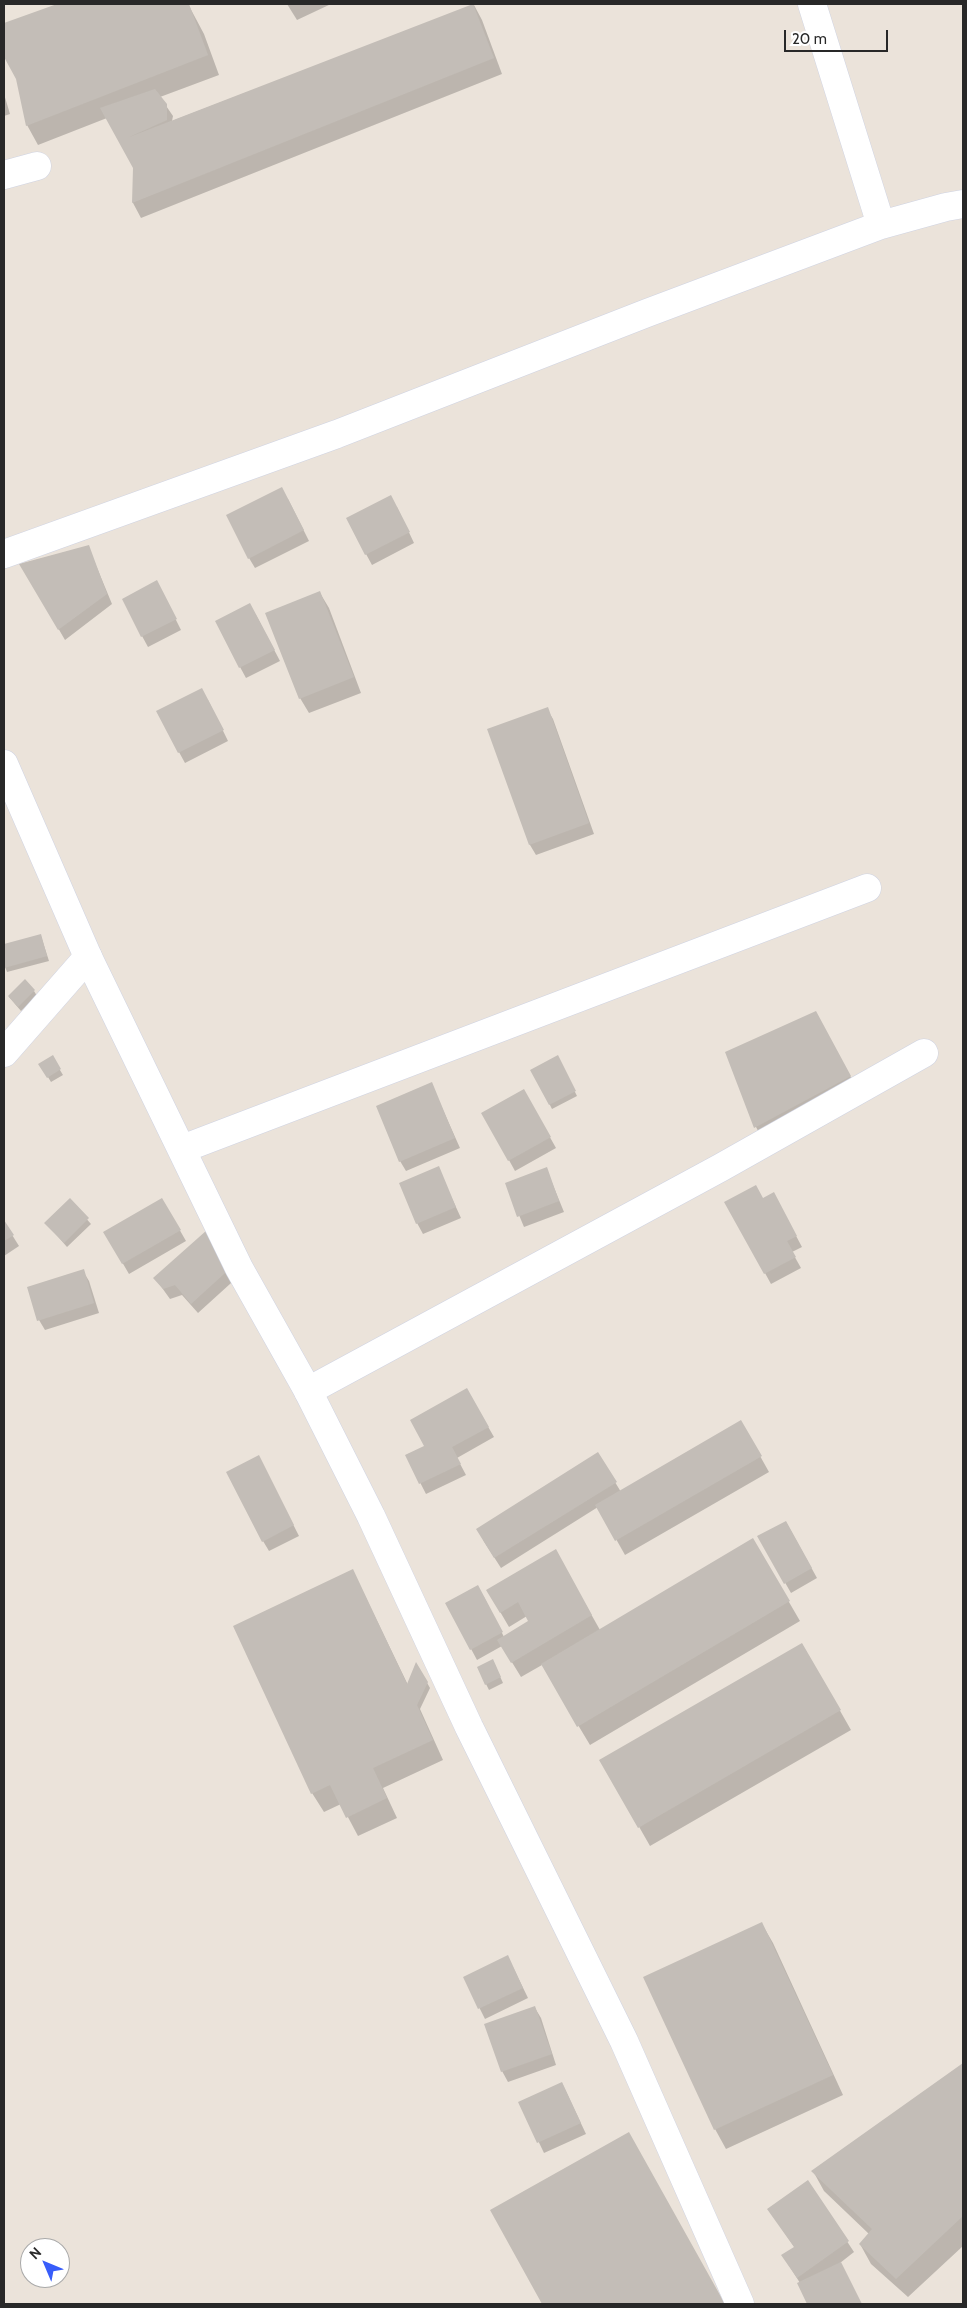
<!DOCTYPE html>
<style>
body{margin:0}
#map{position:relative;width:967px;height:2308px;overflow:hidden;background:#ebe3da;font-family:Cabin,sans-serif}
canvas{display:block}
.frame{position:absolute;inset:0;border:5px solid #282828;pointer-events:none}
.north{position:absolute;left:20px;top:2238px;width:50px;height:50px;box-sizing:border-box;background:#fff;border:1px solid #a9a9a9;border-radius:50%;rotate:315deg;font-size:14px;font-weight:700;line-height:20px;text-align:center;color:#282828}
.north::after{content:'';display:block;margin:auto;width:18px;height:22px;background:#385dfa;clip-path:polygon(50% 0,100% 100%,50% 72%,0 100%)}
.scale{position:absolute;left:784px;top:30px;width:104px;height:22px;box-sizing:border-box;border:2px solid #282828;border-top:0;padding-left:6px;font-size:15px;line-height:18px;white-space:nowrap;color:#282828;-webkit-text-stroke:4px #fff;paint-order:stroke}
</style>
<div id="map">
<canvas width="967" height="2308"></canvas>
<div class="frame"></div>
<div class="north">N</div>
<div class="scale">20 m</div>
</div>
<script>
const g = document.querySelector('canvas').getContext('2d');
g.lineJoin = 'round';
function paint(path, color) { g.fillStyle = color; g.fill(path, 'evenodd'); }
const poly = rows => new Path2D(rows.map(r => 'M' + r).join(''));
function trace(path, color, width, dash) { g.strokeStyle = color; g.lineWidth = width; g.lineCap = dash ? 'butt' : 'round'; g.setLineDash(dash || []); g.stroke(path); }
paint(poly([
 [60,4,188,4,204,34,219,75,160,97,173,116,172,121,474,5,482,20,502,74,141,218,133,203,134,167,107,118,38,145,27,125,17,79,4,54,4,24],
 [287,4,331,4,297,20],
 [4,94,10,114,4,116],
 [288,499,309,541,255,568,249,558],
 [397,507,414,543,372,565,366,554],
 [88,546,112,604,65,640,21,564],
 [162,592,181,630,148,647,142,636],
 [320,593,329,608,361,693,309,713,300,698],
 [256,615,280,661,246,678,240,667],
 [208,700,228,741,185,763,157,712],
 [547,709,553,719,594,834,536,855,530,845,489,730],
 [41,936,49,961,7,972,4,964,4,945],
 [34,991,37,996,21,1011,9,997],
 [824,1028,859,1092,764,1142,756,1127,726,1053],
 [52,1057,63,1075,51,1082,40,1064],
 [560,1062,577,1096,552,1109,532,1070],
 [431,1083,460,1148,406,1171,400,1161],
 [524,1091,556,1148,515,1171,483,1113],
 [438,1168,461,1218,423,1234,417,1223],
 [546,1168,564,1212,524,1227,506,1184],
 [162,1199,186,1241,129,1274,105,1233],
 [763,1199,779,1204,802,1247,792,1252,801,1268,771,1284,726,1202],
 [70,1200,91,1224,67,1247,46,1223],
 [4,1222,19,1246,4,1256],
 [206,1232,241,1274,198,1313,182,1295,170,1299,155,1278],
 [83,1271,89,1281,99,1313,45,1330,39,1320],
 [467,1390,494,1437,457,1458,466,1475,426,1494,406,1455,426,1446],
 [741,1422,769,1472,625,1555,598,1507,501,1568,483,1540,598,1454,621,1492],
 [264,1467,299,1536,269,1551,263,1541],
 [786,1522,817,1578,791,1593,759,1537],
 [753,1540,800,1621,590,1745,542,1665,521,1677,502,1646,477,1660,447,1604,484,1597,504,1637,530,1622,527,1616,509,1627,488,1591,564,1566,600,1630],
 [353,1571,408,1685,417,1665,430,1688,420,1709,443,1760,383,1788,397,1818,358,1836,341,1804,324,1812,312,1793],
 [802,1644,851,1730,650,1846,601,1760],
 [495,1665,503,1683,489,1690,478,1668],
 [762,1924,773,1943,843,2095,726,2149,715,2129],
 [513,1967,528,1998,485,2019,464,1977],
 [535,2008,541,2018,556,2065,508,2082,502,2071],
 [963,2065,963,2246,908,2297,871,2264,860,2244,869,2234,824,2191,813,2171],
 [562,2083,586,2134,544,2153,520,2103],
 [640,2153,724,2304,543,2304,491,2210],
 [808,2182,854,2252,840,2263,861,2304,809,2304,799,2284,800,2283,783,2256,795,2248,775,2219]
]), '#0003');
paint(poly([
 [57,4,189,4,208,55,26,126,16,79,4,57,4,23],
 [473,4,494,58,132,203,133,168,100,108,155,89,167,104,167,120,127,138],
 [282,487,304,530,248,559,226,515],
 [391,495,410,532,365,555,346,518],
 [89,545,107,594,58,630,19,564],
 [157,580,177,619,141,637,122,599],
 [320,591,354,677,299,699,265,613],
 [250,603,275,650,239,668,215,621],
 [202,688,224,730,178,753,156,711],
 [548,707,589,823,529,845,487,729],
 [41,934,47,956,4,968,4,944],
 [25,979,35,990,18,1007,8,996],
 [816,1011,851,1076,754,1128,725,1052],
 [53,1055,61,1069,47,1078,38,1064],
 [558,1055,576,1091,549,1105,530,1070],
 [432,1082,455,1138,399,1162,376,1106],
 [524,1089,551,1137,508,1161,481,1113],
 [439,1166,456,1207,416,1224,399,1183],
 [547,1167,559,1201,517,1217,505,1183],
 [756,1185,763,1198,774,1192,797,1236,787,1241,796,1257,764,1274,724,1202],
 [70,1198,89,1218,64,1243,44,1223],
 [162,1198,181,1230,122,1264,103,1232],
 [4,1220,14,1235,4,1241],
 [207,1230,236,1263,191,1304,175,1285,163,1289,153,1278],
 [84,1269,94,1303,37,1321,27,1287],
 [467,1388,489,1427,452,1447,461,1464,419,1484,405,1455,424,1446,410,1420],
 [741,1420,762,1456,615,1541,595,1505],
 [598,1452,617,1482,494,1558,476,1529],
 [259,1455,294,1525,262,1542,226,1472],
 [786,1521,812,1568,784,1584,757,1536],
 [753,1538,790,1601,577,1727,541,1664],
 [556,1549,592,1615,511,1663,497,1640,528,1621,518,1602,500,1613,486,1590],
 [353,1569,407,1684,416,1662,428,1682,417,1705,433,1740,373,1768,387,1798,346,1818,330,1785,311,1794,233,1626],
 [478,1585,503,1632,470,1650,445,1603],
 [802,1643,841,1710,638,1828,599,1760],
 [493,1659,501,1677,485,1685,477,1667],
 [762,1922,833,2075,714,2130,643,1977],
 [508,1955,523,1988,478,2009,463,1977],
 [535,2006,552,2054,501,2072,484,2024],
 [963,2063,963,2216,896,2279,859,2244,872,2229,811,2171],
 [562,2082,581,2123,537,2143,518,2102],
 [629,2132,725,2304,542,2304,490,2210],
 [808,2180,849,2241,797,2278,781,2255,794,2247,767,2209],
 [841,2262,862,2304,807,2304,797,2283]
]), '#c3bdb7');
const street = poly([
 [812,4,881,225],
 [4,175,37,166],
 [4,554,337,434,647,313,881,225,946,207,963,204],
 [4,1053,88,957],
 [182,1149,867,888],
 [308,1391,720,1168,924,1053]
]);
const secondary = poly([
 [4,764,88,957,239,1268,308,1391,371,1516,469,1727,624,2041,740,2304]
]);
trace(street, '#cfd3e2', 29);
trace(secondary, '#cfd3e2', 29);
trace(street, '#fff', 28);
trace(secondary, '#fff', 28);
</script>
